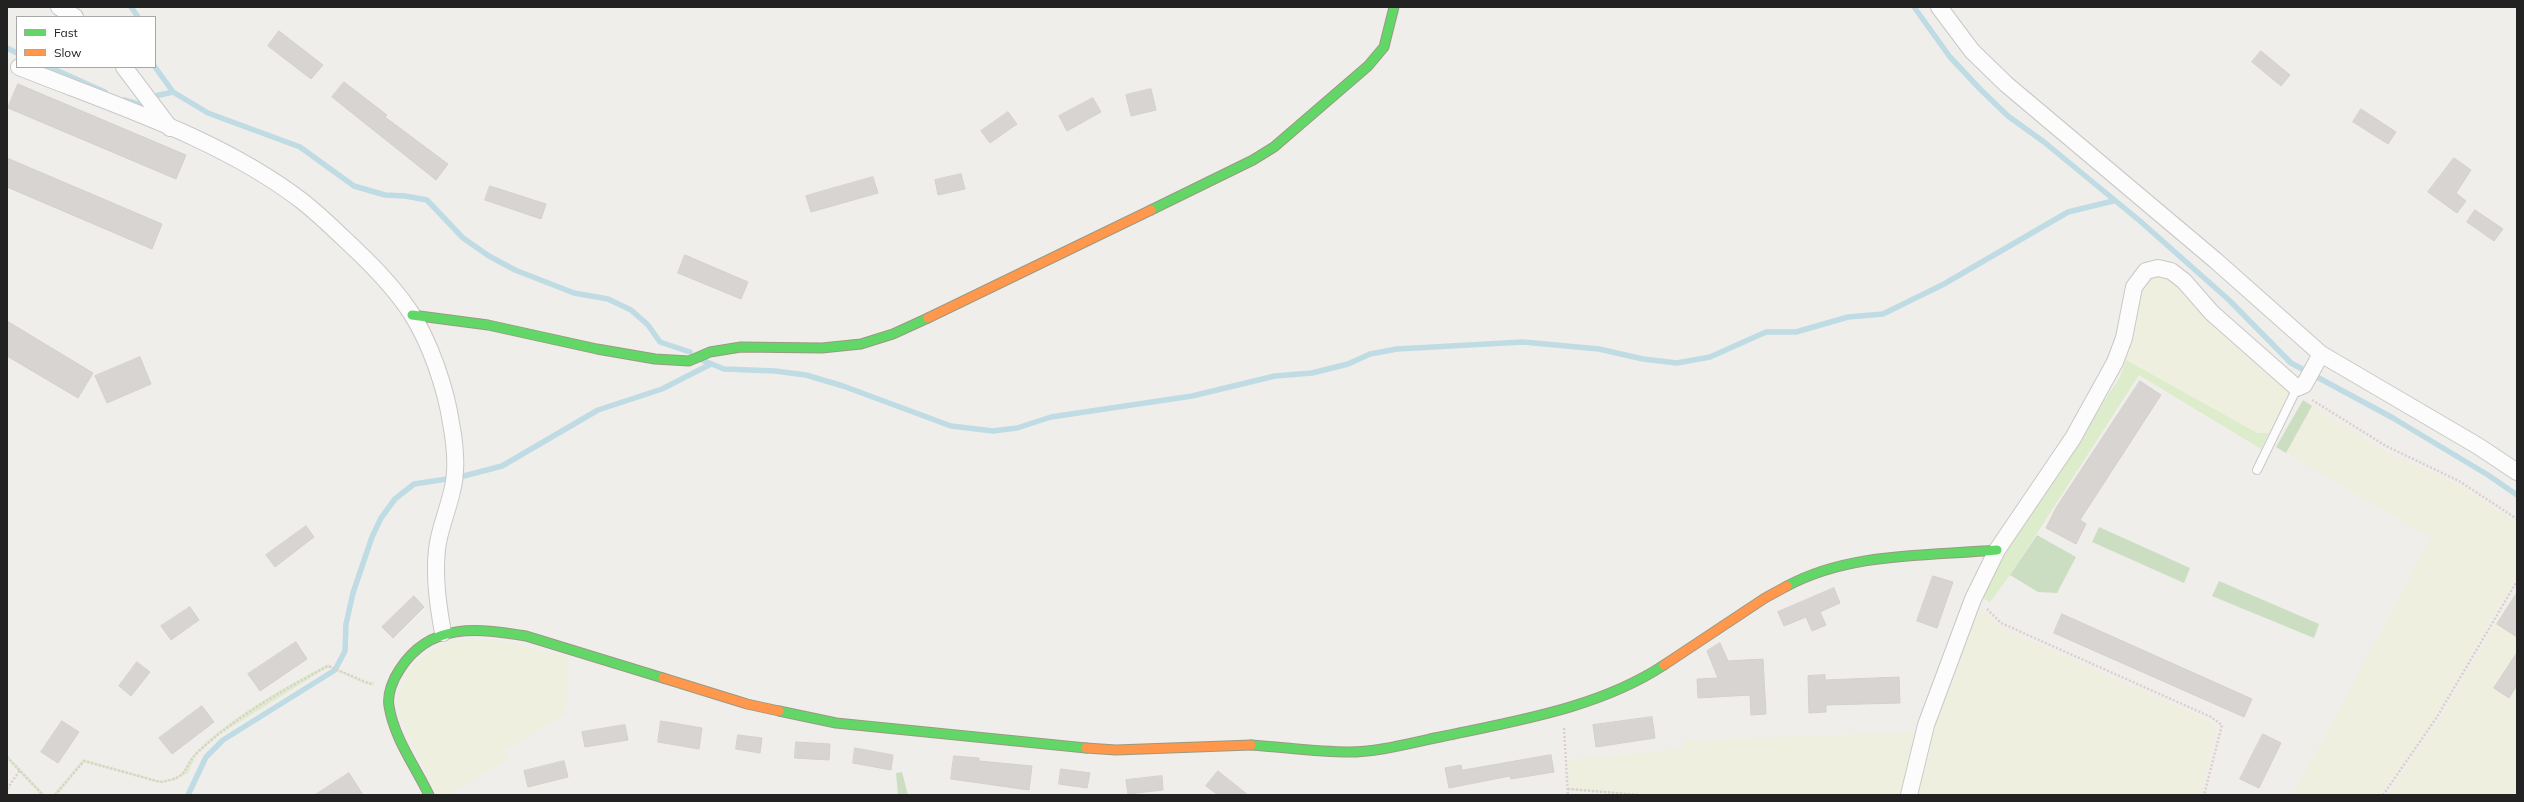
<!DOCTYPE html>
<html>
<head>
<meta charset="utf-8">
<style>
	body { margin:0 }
	#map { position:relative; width:2524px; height:802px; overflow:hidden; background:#f0eeeb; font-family:Mulish,sans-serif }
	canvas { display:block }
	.frame { position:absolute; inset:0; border:8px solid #222; pointer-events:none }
	.legend { position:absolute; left:16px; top:16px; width:140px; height:52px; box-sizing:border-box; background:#fff; border:1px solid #a7a7a7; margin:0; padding:5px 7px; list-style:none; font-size:12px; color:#222 }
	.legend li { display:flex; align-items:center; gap:8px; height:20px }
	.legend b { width:20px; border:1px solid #a7a7a7 }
</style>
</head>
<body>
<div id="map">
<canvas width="2524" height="802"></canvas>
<div class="frame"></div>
<ul class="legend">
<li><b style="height:5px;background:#63d668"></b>Fast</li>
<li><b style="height:5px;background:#ff974d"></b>Slow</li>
</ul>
</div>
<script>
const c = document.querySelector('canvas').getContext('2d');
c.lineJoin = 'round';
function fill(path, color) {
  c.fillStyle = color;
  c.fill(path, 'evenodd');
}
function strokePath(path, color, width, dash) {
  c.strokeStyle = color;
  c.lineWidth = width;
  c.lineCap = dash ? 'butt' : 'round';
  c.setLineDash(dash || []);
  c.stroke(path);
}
fill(new Path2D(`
	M2154,276L2170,277L2291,388L2269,433L2257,434L2126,360L2136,329L2140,288L2146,279Z
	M2312,406L2385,451L2458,484L2517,523V575L2435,717L2381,795H2293L2431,538L2286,453Z
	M2517,587V795H2387L2439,719Z
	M1976,606L1985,612L1998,626L2208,720L2217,727L2201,795H1913L1938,707Z
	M493,639L568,657L566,714L505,750L509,760L446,795H438L408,736L396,699L408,670L421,658L448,641Z
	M1921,732L1904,795H1650L1569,788L1568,759L1683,749L1684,740Z`), '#efefdf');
fill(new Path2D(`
	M2126,360L2257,433H2269L2261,449L2139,375L2010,575L1990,602L1981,597L2003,555L2120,377Z
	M328,664L365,682H374V685L365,684L328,667L220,734L196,755L188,773L173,781L160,783L84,762L57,795H53L83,759L161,781C190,776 181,768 196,752C232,716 283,688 328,664Z
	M7,755L45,795H41L7,759Z
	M1569,788L1650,795L1569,790Z`), '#ddeccb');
fill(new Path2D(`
	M2303,400L2312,406L2286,453L2276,447Z
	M2099,527L2190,568L2184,583L2092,542Z
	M2037,535L2076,557L2057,593L2038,592L2010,575Z
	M2219,581L2319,624L2314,638L2212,596Z
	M902,772L908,795H898L896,773Z`), '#cbdec1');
strokePath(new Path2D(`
	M131,7L138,17
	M1914,7L1950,57L1980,89L2008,116L2044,142L2140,221L2229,300L2291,363L2393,418L2488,475L2517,495
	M7,48L17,53
	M49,67L105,92
	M155,67L173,92L208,113L300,147L354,186L385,195L405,196L427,200L463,238L489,256L515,270L574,293L608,299L631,310L648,325L660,342L690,352
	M155,96L173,92
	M124,100L142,105
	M702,360L724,369L775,371L806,375L843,386L951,426L993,431L1017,428L1051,417L1192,396L1275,376L1312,373L1348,364L1370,354L1397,349L1523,342L1599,349L1643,359L1677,363L1710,357L1766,332H1796L1848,317L1883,314L1944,284L2068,212L2113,201
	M188,795L206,757L223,740L335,670L345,651L346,624L353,593L372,537L381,518L395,499L414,484L460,477L502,466L598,410L662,389L709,365`), '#bfdbe3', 5.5);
const building = new Path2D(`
	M279,31L323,65L311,79L268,46Z
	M2261,51L2290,75L2281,86L2252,62Z
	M344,82L387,115L385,117L448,164L436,180L332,97Z
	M18,84L186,155L176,179L8,108Z
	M1151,89L1156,110L1131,116L1126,95Z
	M1093,98L1101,112L1067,131L1059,116Z
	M2361,109L2396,132L2388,144L2353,122Z
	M1008,112L1017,124L990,143L981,131Z
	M7,158L162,224L152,249L7,187Z
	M2454,158L2471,170L2456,193L2466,201L2457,213L2428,192Z
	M961,174L965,189L938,195L935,180Z
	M873,177L878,193L811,212L806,196Z
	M490,186L546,204L541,219L485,200Z
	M2475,210L2503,229L2494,241L2467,222Z
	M685,255L748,282L741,299L678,273Z
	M7,321L93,373L78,398L7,356Z
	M140,357L151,384L107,403L95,376Z
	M2140,381L2161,395L2080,520L2086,524L2076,544L2046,528L2056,508Z
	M306,526L314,537L275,567L266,555Z
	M1933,576L1953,582L1937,628L1917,621Z
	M1834,588L1840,603L1820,612L1826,625L1812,631L1806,617L1784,626L1778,612Z
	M2517,593V637L2497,624Z
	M414,596L424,607L393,638L382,627Z
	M190,607L199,620L171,640L161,626Z
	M2062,614L2252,699L2244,717L2054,633Z
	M296,642L307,659L260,691L248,674Z
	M1720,643L1728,661L1763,659L1766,714L1751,715L1750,695L1698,698L1697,679L1718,678L1707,651Z
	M2517,653V685L2509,698L2494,688Z
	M137,662L150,672L131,696L119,686Z
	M1825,675V680L1899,677L1900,703L1826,705V712L1809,713L1808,676Z
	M202,706L214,722L172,754L159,738Z
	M1652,717L1655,738L1596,747L1593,725Z
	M62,721L79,732L58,763L41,752Z
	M661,721L702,728L699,749L658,742Z
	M625,725L628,740L585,747L582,732Z
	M2263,734L2281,743L2259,788L2240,779Z
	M738,735L762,738L760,753L736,749Z
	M796,742L830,744L829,760L795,758Z
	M855,748L893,755L891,770L853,763Z
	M1551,755L1554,772L1511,779L1510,776L1449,788L1445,768L1461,765L1462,770Z
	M954,756L979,758V761L1032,766L1029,790L951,779Z
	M564,761L568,777L528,787L524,771Z
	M1061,769L1090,773L1087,788L1059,784Z
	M1218,771L1248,795H1218L1206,786Z
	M349,773L363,795H315Z
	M1162,776L1163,790L1128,794L1126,780Z`);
fill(building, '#d7d4d2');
strokePath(building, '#d3d0cc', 1);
const lane = new Path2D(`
	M2257,470L2297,388`);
const street = new Path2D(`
	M59,7L75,17
	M1939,7L1972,51L2006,84L2215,260L2321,354L2478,446L2517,472
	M19,67C114,105 220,138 302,201C321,216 338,233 356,250C376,269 396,290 411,313C430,342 446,389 451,423C455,444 458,469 452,491C448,510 439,530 437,549C434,578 438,605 443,633
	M124,67L170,128
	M1909,795L1926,725L1973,599L1997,550L2073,438L2115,362L2124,338L2134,287L2146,271L2158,268L2171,271L2184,281L2212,313L2297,388L2304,385L2321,354`);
const fast = new Path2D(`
	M1151,210L1253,160L1274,147L1368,66L1384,47L1394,7
	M412,315L488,325L597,349L655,359L689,361L710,352L741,347L822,348L861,344L893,334L928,318
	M1787,586C1850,552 1927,556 1997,550
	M779,711L836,723L1086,748
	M1251,745C1283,747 1316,752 1348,752C1379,752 1410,743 1440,737C1515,721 1599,708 1664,665
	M429,795C415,766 394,738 389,706C387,694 393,679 400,669C430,622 478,628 526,636L663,678`);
const slow = new Path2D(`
	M928,318L1151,210
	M1664,665L1765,598L1787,586
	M663,678L747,704L779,711
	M1086,748L1116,750L1251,745`);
strokePath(lane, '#c9c8c7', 10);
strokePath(street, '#c9c8c7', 18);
strokePath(fast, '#999a82', 11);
strokePath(slow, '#999a82', 11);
strokePath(new Path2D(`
	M2312,400L2386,446L2459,481L2517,519
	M1987,609L2001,623L2211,717L2222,725L2204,795
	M1564,728L1568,795
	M7,757L43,795
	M7,789L20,770
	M1568,789L1639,795
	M55,795L84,761L160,782C192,777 181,768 198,752C235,717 283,690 328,666L371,684
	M2383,795L2437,717L2517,581`), '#dccecd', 2.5, [2, 2]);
strokePath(lane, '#fdfcfc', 8);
strokePath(street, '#fdfcfc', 16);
strokePath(fast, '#63d668', 9);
strokePath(slow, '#ff974d', 9);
</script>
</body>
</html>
